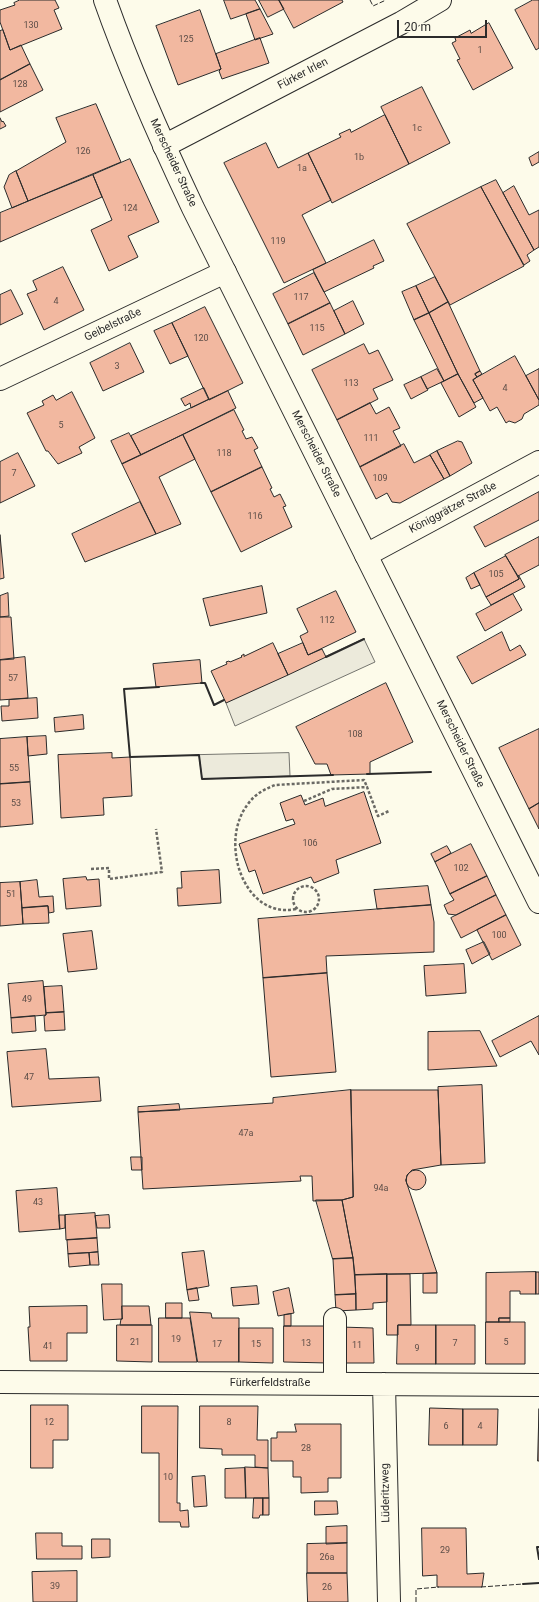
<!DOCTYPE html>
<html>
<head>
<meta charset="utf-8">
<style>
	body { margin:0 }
	#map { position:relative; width:539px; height:1602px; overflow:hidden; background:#fdfbea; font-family:Roboto,sans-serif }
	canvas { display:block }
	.scale { position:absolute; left:397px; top:20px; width:90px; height:18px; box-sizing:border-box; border:2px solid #2b2b2b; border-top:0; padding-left:5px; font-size:12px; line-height:14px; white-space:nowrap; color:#2b2b2b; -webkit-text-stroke:3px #fdfbea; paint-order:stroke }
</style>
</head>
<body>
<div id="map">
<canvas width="539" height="1602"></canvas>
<div class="scale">20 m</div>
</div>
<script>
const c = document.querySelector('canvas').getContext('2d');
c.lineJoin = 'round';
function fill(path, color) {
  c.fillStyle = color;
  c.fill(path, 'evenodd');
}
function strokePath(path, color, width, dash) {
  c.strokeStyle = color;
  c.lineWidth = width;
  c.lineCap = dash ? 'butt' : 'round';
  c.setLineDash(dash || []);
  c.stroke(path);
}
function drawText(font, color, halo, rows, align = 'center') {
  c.font = font + ' Roboto,sans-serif';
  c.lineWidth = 3;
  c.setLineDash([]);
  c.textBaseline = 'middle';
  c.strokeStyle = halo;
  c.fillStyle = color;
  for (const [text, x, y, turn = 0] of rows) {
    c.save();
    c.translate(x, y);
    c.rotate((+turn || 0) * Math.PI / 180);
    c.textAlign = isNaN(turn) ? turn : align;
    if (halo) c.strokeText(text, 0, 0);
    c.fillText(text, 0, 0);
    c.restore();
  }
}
const parking = new Path2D(`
	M364,639L375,662L235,726L226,703Z
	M289,753L290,776L202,779L199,755Z`);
fill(parking, '#eceadb');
strokePath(parking, '#74746e', 1);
const building = new Path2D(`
	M20,0H55L59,8L54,10L62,29L10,50L0,22V10L15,5L14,3Z
	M224,0H255L260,9L231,19Z
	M259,0H279L284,9L268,17Z
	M279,0H342L343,2L294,28Z
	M533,0H539V48L536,50L515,10Z
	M260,9L273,34L255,40L246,14Z
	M200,10L221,69L178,85L156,26Z
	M489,23L513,68L473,90L457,60L460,59L452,43L456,41L455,38L470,30L471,33Z
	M3,30L10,50L21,45L30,64L0,80V31Z
	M260,38L269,63L222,79L219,71L221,69L216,54Z
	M30,64L43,90L0,112V80Z
	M422,87L450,143L409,164L381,107Z
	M96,104L121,162L28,201L16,171L66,142L56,118Z
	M385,115L409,164L332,203L308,153L341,137L339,134L350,129L351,132Z
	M0,118L2,122L3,121L6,126L0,129Z
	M266,143L278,168L308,153L331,200L302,215L326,263L284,283L224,163Z
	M539,152V162L532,166L529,158Z
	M130,159L159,222L128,236L138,257L109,271L91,230L112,220L93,175Z
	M16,171L28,201L12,208L4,187L9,175Z
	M93,175L102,197L0,242V213Z
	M496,180L534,250L527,255L530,261L524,265L481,187Z
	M514,186L529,215L539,210V247L534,250L503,193Z
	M481,187L524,266L450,305L407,224Z
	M374,240L384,261L373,266L374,268L324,292L313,270Z
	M63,267L84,310L44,330L27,294L37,290L33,281Z
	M314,273L330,303L288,324L273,294Z
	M435,277L448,302L429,313L416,286Z
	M416,286L429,313L414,320L402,292Z
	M11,290L23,314L0,325V295Z
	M353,301L364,324L345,334L334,311Z
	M448,302L480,371L475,374L477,377L473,380L483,398L474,403L458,374L429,313Z
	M330,303L345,334L303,355L288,324Z
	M205,307L243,383L209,400L172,323Z
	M429,313L458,374L444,381L414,320Z
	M172,323L188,356L170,364L154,331Z
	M130,343L144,372L103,391L90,363Z
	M364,344L369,354L378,350L393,380L373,389L378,399L337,420L312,370Z
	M515,356L539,400V405L524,414L522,419L515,423L509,421L506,423L497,407L490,411L473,380Z
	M437,369L444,381L427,389L421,377Z
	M539,369V400L526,376Z
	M480,371L482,374L477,377L475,374Z
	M458,374L476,407L459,417L441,383Z
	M421,377L428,390L411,399L404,385Z
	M204,388L209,399L191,408L190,403L185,406L181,399Z
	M228,391L236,408L141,455L131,436Z
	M72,392L95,438L79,447L82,453L58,464L48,451H46L27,413L44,405L42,401L53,395L56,400Z
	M370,403L376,414L389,407L400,428L393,431L401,446L360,467L337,420Z
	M234,410L244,430L242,431L246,439L252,437L258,448L254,450L262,467L211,492L183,435Z
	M129,433L141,455L122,464L111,441Z
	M183,435L195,459L159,477L181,524L156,534L122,464Z
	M458,441L462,442L472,463L450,476L437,451Z
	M404,444L414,463L430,455L444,479L400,503L392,502L387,493L376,499L360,467Z
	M437,451L450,476L444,479L430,455Z
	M18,453L35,486L0,503V462Z
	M262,467L272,488L270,489L274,497L280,494L286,506L283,507L292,527L241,552L211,492Z
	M539,492V520L485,547L474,527Z
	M140,502L156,534L85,562L72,534Z
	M0,535L4,578L0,579Z
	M539,537V565L518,576L505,555Z
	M506,556L519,579L486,597L474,573Z
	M474,573L480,585L471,589L466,578Z
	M518,576H519L525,587L491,605L486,597L519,579Z
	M262,586L267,613L210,626L203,599Z
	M336,591L356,632L308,655L300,636L308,632L297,609Z
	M8,593L9,616L0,617V596Z
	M513,594L522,610L485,631L476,614Z
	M0,617H11L14,659L0,660Z
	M502,632L510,651L520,645L526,655L472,684L457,657Z
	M273,643L288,675L226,703L211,671L227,664L226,662L229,661L230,662L242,657L241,656L244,654V656Z
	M303,643L308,655L322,649L326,657L288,675L278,654Z
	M25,657L28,698L0,700V660Z
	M200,660L202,683L156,687L153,664Z
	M386,683L413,742L370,762V774L331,775L327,764H315L296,727Z
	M37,698L38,718L2,721L1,706H9V700Z
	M83,715L84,729L55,732L54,718Z
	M539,729V803L529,809L499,748Z
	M46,736L47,754L28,756L27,737Z
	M27,737L30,782L0,784V739Z
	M112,753V758L130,757L132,796L103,798L104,815L61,818L58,755Z
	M30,782L33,824L0,827V784Z
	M364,792L381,843L336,860L339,873L314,883L311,877L263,894L255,870L249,872L239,844L295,824L293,819L286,821L280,803L301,795L305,805L323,798L325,806Z
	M539,803V829L529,809Z
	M471,844L487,876L450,894L435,862Z
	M447,846L451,853L435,862L431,854Z
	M219,870L221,903L178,906L177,888H182L181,872Z
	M487,876L496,895L456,915L448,914L444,905L454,900L450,894Z
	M86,877L87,880L99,879L101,906L66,909L63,879Z
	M37,880L39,897L53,896L54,912L49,913L48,906L22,908L20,882Z
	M20,882L23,924L0,926V883Z
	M428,886L431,905L377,909L374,890Z
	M496,895L506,915L461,938L451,918Z
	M431,905L434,922V952L326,956L327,973L263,978L258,919Z
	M48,906L49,923L23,924L22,908Z
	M506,915L521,945L492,960L477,930Z
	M92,931L97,969L68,972L63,934Z
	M484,942L490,954L472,964L466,950Z
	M464,964L466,993L426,996L424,966Z
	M327,973L336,1072L271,1077L263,978Z
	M43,981L46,1015L11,1018L8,984Z
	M62,986L64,1012L46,1013L44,987Z
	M64,1012L65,1030L45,1031L44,1016L46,1015V1013Z
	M35,1016L36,1031L12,1033L11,1018Z
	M539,1016V1055L531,1041L500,1057L492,1041Z
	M480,1031L497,1066L428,1070V1032Z
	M46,1049L49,1079L99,1077L101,1101L12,1107L7,1052Z
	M482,1085L485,1163L441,1165L438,1087Z
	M351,1090H438L441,1165L412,1170L407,1175L406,1181L437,1273L355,1275L353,1258L342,1200L353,1197Z
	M351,1090L353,1197L342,1200L313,1201L312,1176H300L301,1181L143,1189L138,1112L273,1103V1098Z
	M179,1104L180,1110L138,1112V1107Z
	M131,1157H142V1170H132Z
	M406 1180a10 10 0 1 1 20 0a10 10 0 1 1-20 0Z
	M57,1188L60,1229L19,1232L16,1191Z
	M316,1200H342L353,1258L333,1259Z
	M95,1213L97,1238L66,1240L65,1215Z
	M59,1215H65V1228L60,1229Z
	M109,1215L110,1228H97L95,1216Z
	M97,1238L98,1252L68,1254L67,1240Z
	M204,1251L209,1286L187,1290L182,1253Z
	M98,1252L99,1265H90L89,1253Z
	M89,1253L90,1265L69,1267L68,1254Z
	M353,1258L356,1294L335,1295L333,1259Z
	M536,1272V1294H520V1291H510V1318H499V1322H486V1273Z
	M536,1272H539V1294H536Z
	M437,1273V1293H423V1274Z
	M387,1274H410L411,1325H398V1335H387Z
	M387,1274V1302L373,1303V1309L356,1310L355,1275Z
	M102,1284H122V1319L104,1320Z
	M257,1286L259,1304L233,1306L231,1288Z
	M197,1288L199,1300L189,1301L187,1290Z
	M289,1288L294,1313L278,1316L273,1292Z
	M356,1294V1310L336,1311L335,1295Z
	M166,1303H182V1318H166Z
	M87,1306V1333H67V1361H30L28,1327H30L29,1307Z
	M122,1306H149L151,1325H120L121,1319H122Z
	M190,1312L211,1313L212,1318H239V1362H198Z
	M291,1314V1326H284V1315Z
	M159,1318H190L197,1362H159Z
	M499,1318H510V1322H499Z
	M486,1322H525V1364H486Z
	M117,1325H152V1362L117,1361Z
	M398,1325H436V1364H397Z
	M436,1325H475V1364H436Z
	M284,1326H328V1363L284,1362Z
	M340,1327L373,1328L374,1363H339Z
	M239,1328H273V1363L239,1362Z
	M31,1405H68V1440H53V1468H31Z
	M142,1406H178L177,1503H180V1511L188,1510L189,1527H181L180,1522H159V1453H142Z
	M200,1406H258L257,1440H268V1468L255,1467V1455H222V1449L200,1448Z
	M430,1408L463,1409V1445H429Z
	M463,1409H498L497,1445H463Z
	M539,1409V1461H538Z
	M295,1424H341V1478H328V1492L301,1493V1477H293V1461H271V1438H277V1432H296Z
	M245,1467L268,1468L269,1498H246Z
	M245,1468L246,1498H225V1469Z
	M205,1476L207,1506L194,1507L192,1477Z
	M254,1498H263V1515H260L259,1518H253Z
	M263,1498H269V1515H263Z
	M315,1501H337L338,1514L315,1515Z
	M347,1526V1543L326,1544V1527Z
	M422,1528H466L467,1574L484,1573L482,1587H437V1575L423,1576Z
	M36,1533H62V1546H82V1559H37Z
	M92,1539H110V1557L92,1558Z
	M347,1543V1573H307V1544Z
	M77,1571V1602H33L32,1572Z
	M307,1573H347L348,1602H308Z`);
fill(building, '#f2b8a0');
strokePath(building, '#2b2b2b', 1);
const minor = new Path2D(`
	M164,146L401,23L440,0
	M0,379L225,272
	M366,555L539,462
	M335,1319V1384
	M0,1382L539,1385
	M384,1384L389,1602`);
const major = new Path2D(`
	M105,0C130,71 161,140 193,208L539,902`);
strokePath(minor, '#2b2b2b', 24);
strokePath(major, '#2b2b2b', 24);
strokePath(new Path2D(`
	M304,801L332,789L367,787L378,816L389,811
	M91,869L109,868V879L162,872L156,829
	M293 899a13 13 0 1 1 26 0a13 13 0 1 1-26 0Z
	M296,909C244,920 218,842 248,804C255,794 265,789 275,785L364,780L367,787`), '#6a6964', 2.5, [3, 2]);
strokePath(minor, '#fdfbea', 22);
strokePath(major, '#fdfbea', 22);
strokePath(new Path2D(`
	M370,0L373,6L386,0
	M481,1587L523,1584
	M416,1602V1589L439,1587`), '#2b2b2b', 1, [5, 2]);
strokePath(new Path2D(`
	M326,657L364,639
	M201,683H205L214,705L224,700
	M159,687L124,689L130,757L199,755L202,779L333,775
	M367,774L431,772
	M539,1547H537L539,1559
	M523,1584L539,1583`), '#2b2b2b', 2);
drawText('9px', '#5d4e48', null, [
	["130",31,26],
	["125",186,40],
	["1",480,51],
	["128",20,85],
	["1c",417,129],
	["126",83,152],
	["1b",359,158],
	["1a",302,169],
	["124",130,209],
	["119",278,242],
	["117",301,298],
	["4",56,302],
	["115",317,329],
	["120",201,339],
	["3",117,367],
	["113",351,384],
	["4",505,389],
	["5",61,426],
	["111",371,439],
	["118",224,454],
	["7",14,474],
	["109",380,479],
	["116",255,517],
	["105",496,575],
	["112",327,621],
	["57",13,679],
	["108",355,735],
	["55",14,769],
	["53",16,804],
	["106",310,844],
	["102",461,869],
	["51",11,895],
	["100",499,936],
	["49",27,1000],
	["47",29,1078],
	["47a",246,1134],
	["94a",381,1189],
	["43",38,1203],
	["19",176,1340],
	["21",135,1343],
	["5",506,1343],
	["13",306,1344],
	["7",455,1344],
	["17",217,1345],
	["15",256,1345],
	["11",357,1346],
	["41",48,1347],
	["9",417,1349],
	["12",49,1423],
	["8",229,1423],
	["6",446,1427],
	["4",480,1427],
	["28",306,1449],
	["10",168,1478],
	["29",445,1551],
	["26a",327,1558],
	["39",55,1587],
	["26",327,1588]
]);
drawText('11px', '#2b2b2b', '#fdfbea', [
	["Fürker Irlen",303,74,-28],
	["Merscheider Straße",173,163,65],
	["Geibelstraße",113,325,-26],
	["Merscheider Straße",316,454,63],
	["Königgrätzer Straße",453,508,-28],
	["Merscheider Straße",460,744,64],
	["Fürkerfeldstraße",270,1383],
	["Lüderitzweg",386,1493,-91]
]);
</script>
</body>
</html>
